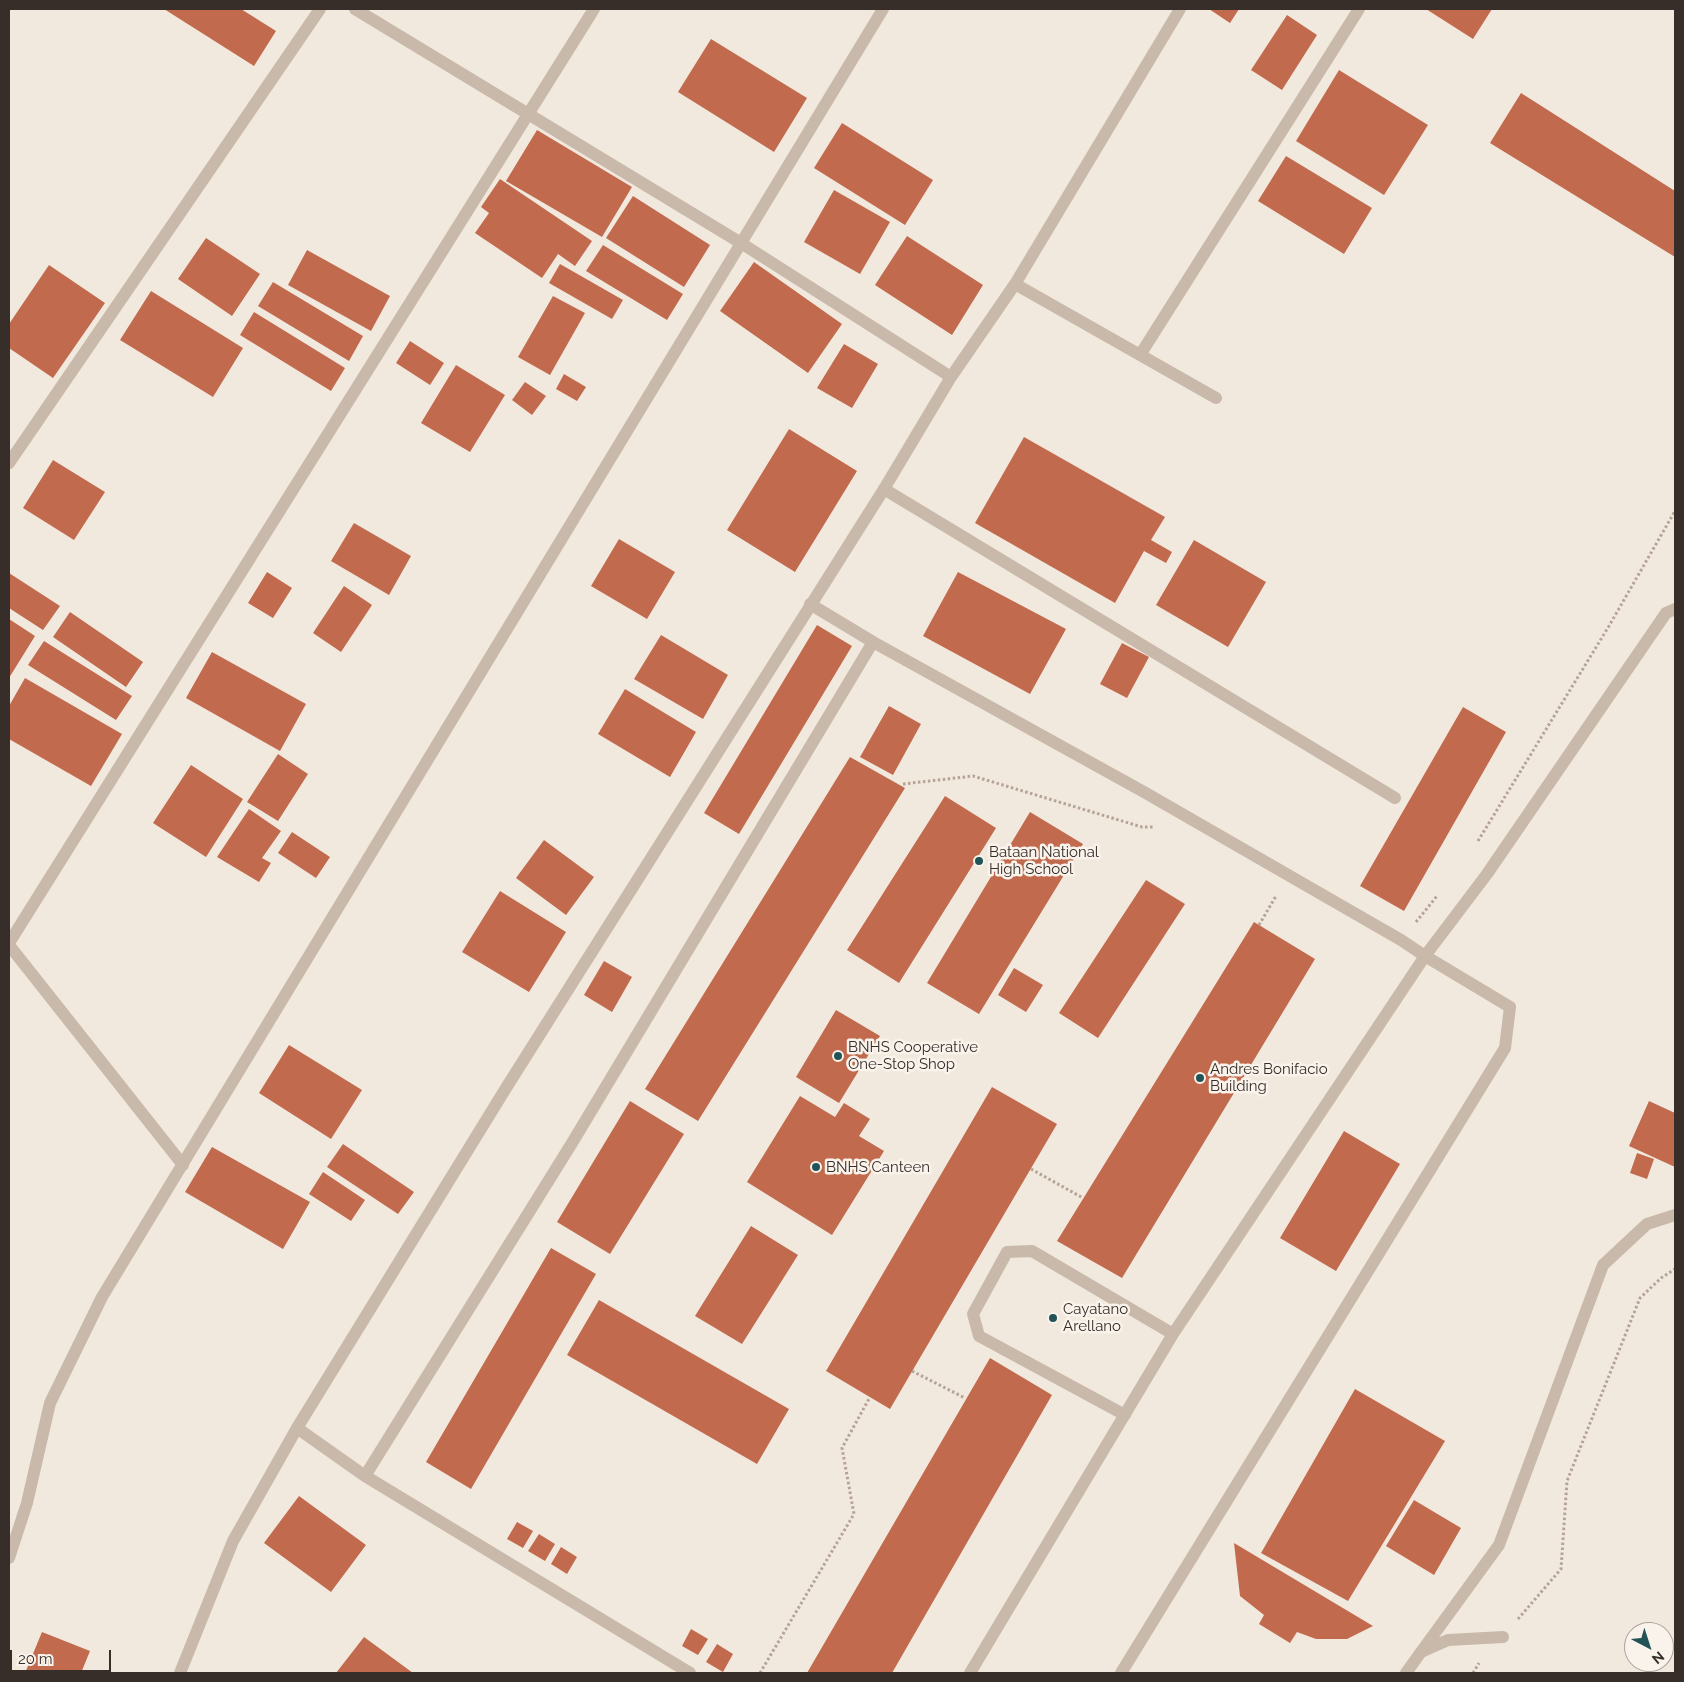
<!DOCTYPE html>
<html>
<head>
<meta charset="utf-8">
<style>
	body { margin:0 }
	#map { position:relative; width:1684px; height:1682px; overflow:hidden; background:#f2e9de; font-family:Raleway,sans-serif }
	canvas { display:block }
	.frame { position:absolute; inset:0; border:10px solid #372e2a; pointer-events:none }
	.north { position:absolute; left:1624px; top:1622px; width:50px; height:50px; box-sizing:border-box; background:#f9f3eb; border:1px solid #aba49e; border-radius:50%; rotate:140deg; font-size:14px; font-weight:700; line-height:20px; text-align:center; color:#372e2a }
	.north::after { content:''; display:block; margin:auto; width:18px; height:22px; background:#215357; clip-path:polygon(50% 0,100% 100%,50% 72%,0 100%) }
	.scale { position:absolute; left:10px; top:1650px; width:101px; height:22px; box-sizing:border-box; border:2px solid #372e2a; border-top:0; padding-left:6px; font-size:15px; line-height:18px; white-space:nowrap; color:#372e2a; -webkit-text-stroke:4px #f9f3eb; paint-order:stroke }
</style>
</head>
<body>
<div id="map">
<canvas width="1684" height="1682"></canvas>
<div class="frame"></div>
<div class="north">N</div>
<div class="scale">20 m</div>
</div>
<script>
const c = document.querySelector('canvas').getContext('2d');
c.lineJoin = 'round';
function fill(path, color) {
  c.fillStyle = color;
  c.fill(path, 'evenodd');
}
function strokePath(path, color, width, dash) {
  c.strokeStyle = color;
  c.lineWidth = width;
  c.lineCap = dash ? 'butt' : 'round';
  c.setLineDash(dash || []);
  c.stroke(path);
}
function drawText(font, color, halo, rows, align = 'center') {
  c.font = font + ' Raleway,sans-serif';
  c.lineWidth = 5;
  c.setLineDash([]);
  c.textBaseline = 'middle';
  c.strokeStyle = halo;
  c.fillStyle = color;
  for (const [text, x, y, turn = 0] of rows) {
    c.save();
    c.translate(x, y);
    c.rotate((+turn || 0) * Math.PI / 180);
    c.textAlign = isNaN(turn) ? turn : align;
    if (halo) c.strokeText(text, 0, 0);
    c.fillText(text, 0, 0);
    c.restore();
  }
}
fill(new Path2D(`
	M164,9H241L276,31L254,66Z
	M1209,9H1239L1230,23Z
	M1426,9H1492L1473,39Z
	M1287,15L1317,35L1282,90L1251,70Z
	M711,39L807,98L774,152L678,92Z
	M1339,70L1428,125L1384,195L1296,141Z
	M1521,93L1675,191V257L1490,143Z
	M842,123L933,180L905,225L814,168Z
	M537,130L632,187L602,237L506,181Z
	M1286,156L1372,208L1344,254L1258,201Z
	M500,179L592,241L575,266L558,254L542,278L475,233L489,213L481,207Z
	M834,190L890,222L860,274L804,242Z
	M633,196L710,245L684,287L606,238Z
	M907,236L983,285L952,335L875,285Z
	M206,238L260,274L232,316L178,279Z
	M603,245L683,294L667,320L586,271Z
	M307,250L390,296L371,331L288,285Z
	M754,262L842,324L808,373L720,311Z
	M560,264L623,300L612,319L549,283Z
	M49,265L105,303L53,378L9,348V324Z
	M273,282L363,336L349,361L258,306Z
	M151,291L243,348L213,397L120,340Z
	M553,296L585,313L550,375L518,357Z
	M254,312L345,368L331,391L240,335Z
	M410,341L444,363L430,385L396,363Z
	M844,344L878,364L852,408L817,388Z
	M456,365L505,395L470,452L421,423Z
	M564,374L586,387L577,401L556,389Z
	M525,382L546,396L532,415L512,400Z
	M789,429L857,471L795,572L727,530Z
	M1024,437L1165,517L1151,540L1172,552L1166,563L1144,551L1115,603L975,523Z
	M53,460L105,492L74,540L23,508Z
	M354,523L411,556L389,595L331,561Z
	M619,539L675,572L647,619L591,586Z
	M1194,540L1266,582L1228,647L1156,605Z
	M267,572L292,588L273,618L248,603Z
	M958,572L1066,629L1030,694L923,636Z
	M9,573L60,606L43,630L9,608Z
	M344,586L372,605L341,652L313,633Z
	M70,612L143,662L126,687L53,637Z
	M9,619L35,636L9,678Z
	M817,625L852,646L739,834L704,813Z
	M661,635L728,675L703,719L634,679Z
	M44,641L132,696L116,720L28,665Z
	M1122,643L1149,657L1127,698L1100,684Z
	M212,652L306,704L280,751L186,698Z
	M25,678L122,734L91,786L9,739V706Z
	M625,689L696,732L670,777L598,734Z
	M889,706L921,724L893,775L860,757Z
	M1463,707L1506,732L1404,911L1360,886Z
	M278,754L308,774L278,821L247,802Z
	M850,757L905,788L698,1121L645,1089Z
	M191,765L243,799L206,857L153,823Z
	M945,796L996,828L899,983L847,950Z
	M249,809L281,831L262,858L271,863L259,882L217,857Z
	M1030,812L1083,844L979,1014L927,983Z
	M292,832L330,857L316,878L278,853Z
	M544,840L594,877L566,915L516,878Z
	M1146,880L1185,904L1098,1038L1059,1013Z
	M500,891L566,932L529,992L462,952Z
	M1254,922L1315,959L1122,1278L1057,1241Z
	M604,961L632,977L612,1012L584,995Z
	M1014,968L1043,985L1026,1012L998,995Z
	M836,1010L880,1036L839,1103L796,1077Z
	M289,1045L362,1090L331,1139L259,1093Z
	M992,1087L1057,1124L890,1409L826,1371Z
	M800,1096L835,1117L844,1103L870,1119L859,1136L884,1151L832,1235L747,1182Z
	M630,1101L684,1134L610,1254L557,1222Z
	M1649,1101L1675,1113V1167L1629,1146Z
	M1344,1131L1400,1164L1336,1271L1280,1238Z
	M343,1144L414,1192L398,1214L327,1167Z
	M212,1147L310,1202L283,1249L185,1192Z
	M1637,1153L1654,1159L1647,1179L1630,1173Z
	M323,1172L365,1200L351,1221L309,1194Z
	M751,1226L798,1255L742,1344L695,1316Z
	M551,1248L596,1274L471,1489L426,1462Z
	M599,1300L789,1409L757,1464L567,1355Z
	M990,1358L1052,1395L892,1673H807Z
	M1355,1389L1445,1441L1348,1601L1261,1553Z
	M299,1496L366,1545L331,1592L264,1543Z
	M1414,1500L1461,1528L1434,1575L1386,1546Z
	M517,1522L533,1531L523,1548L507,1539Z
	M539,1534L555,1544L545,1561L528,1551Z
	M1234,1543L1373,1626L1347,1639H1316L1297,1632L1290,1643L1259,1624L1264,1615L1240,1596Z
	M561,1547L577,1557L567,1574L551,1564Z
	M691,1629L708,1639L698,1655L682,1646Z
	M42,1632L90,1651L81,1673H25Z
	M364,1637L413,1673H336Z
	M717,1644L733,1654L723,1672L706,1662Z`), '#c16a4d');
strokePath(new Path2D(`
	M903,784L973,776L1142,827H1155
	M1478,841L1609,626L1675,511
	M1416,922L1437,896
	M1259,925L1276,896
	M1031,1169L1083,1198
	M912,1371L965,1398
	M1518,1619L1561,1569L1567,1481L1640,1298L1661,1278L1675,1269
	M760,1673L854,1514L842,1448L870,1397
	M1473,1673L1479,1663`), '#b5a395', 3, [2.5, 2.5]);
strokePath(new Path2D(`
	M884,489L1395,798
	M810,604L873,642
	M1125,1415L979,1336L973,1314L1007,1252L1032,1251L1173,1334
	M297,1428L365,1476L572,1143L873,642L1144,792L1401,940L1425,956L1487,874L1666,613L1675,609
	M365,1476L690,1673
	M1421,1652L1499,1545L1603,1265L1647,1224L1675,1215
	M970,1673L1173,1334L1425,956L1510,1007L1505,1048L1121,1673
	M1406,1673L1421,1652L1448,1640L1503,1637`), '#c9b9aa', 12);
strokePath(new Path2D(`
	M355,9L741,243L951,377
	M1015,284L1216,398
	M1140,355L1359,9
	M9,463L320,9
	M9,943L594,9
	M9,945L183,1165
	M9,1558L27,1503L50,1403L102,1297L883,9
	M180,1673L233,1541L297,1428L506,1088L884,489L951,377L1015,284L1180,9`), '#c9b9aa', 12);
for (const [x, y, r, color] of [
	[979,861,5,"#215357"],
	[838,1056,5,"#215357"],
	[1200,1078,5,"#215357"],
	[816,1167,5,"#215357"],
	[1053,1318,5,"#215357"]
]) {
  const dot = new Path2D();
  dot.arc(x, y, r, 0, 2 * Math.PI);
  c.fillStyle = color;
  c.fill(dot);
  strokePath(dot, '#f9f3eb', 2);
}
drawText('15px', '#372e2a', '#f9f3eb', [
	["Bataan National",989,852],
	["High School",989,869],
	["BNHS Cooperative",848,1047],
	["One-Stop Shop",848,1064],
	["Andres Bonifacio",1210,1069],
	["Building",1210,1086],
	["BNHS Canteen",826,1167],
	["Cayatano",1063,1309],
	["Arellano",1063,1326]
], 'left');
</script>
</body>
</html>
